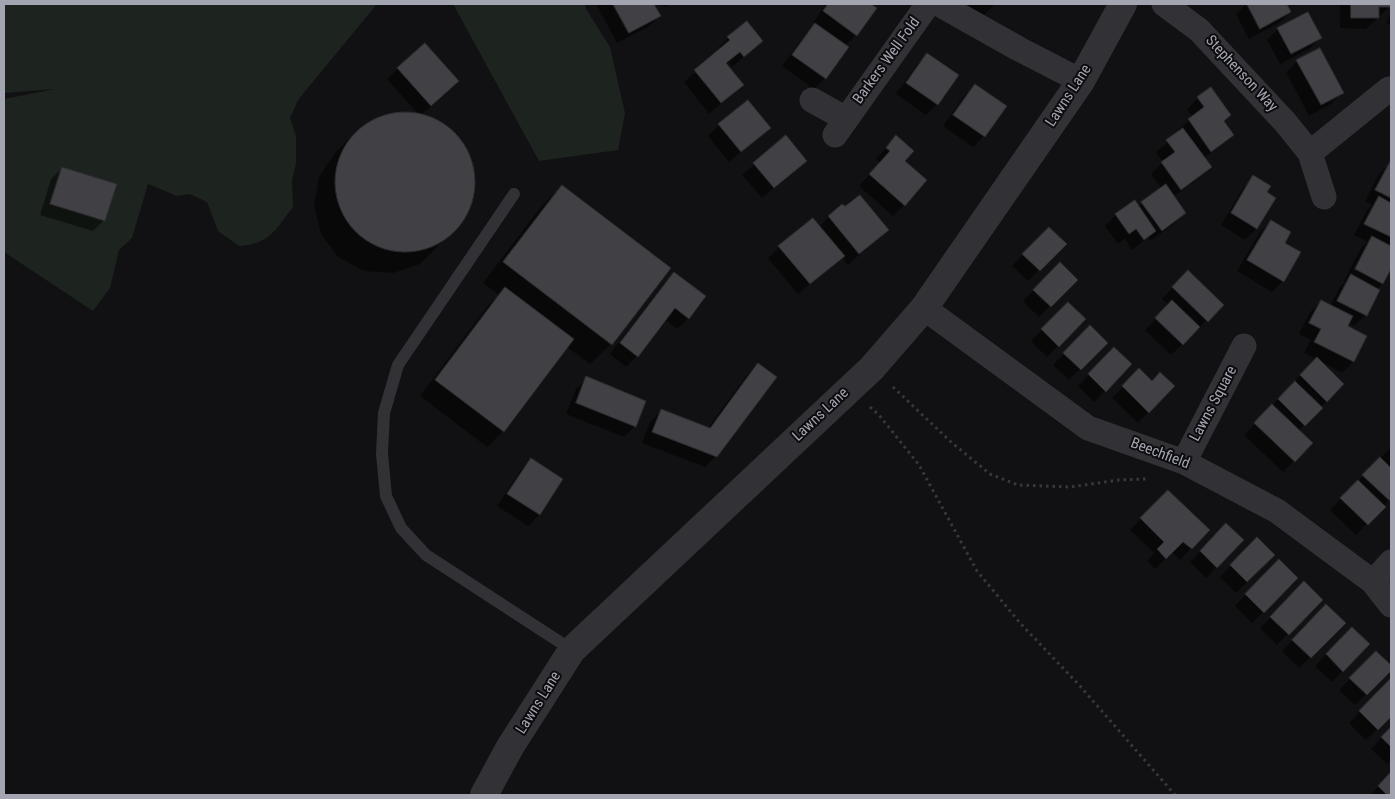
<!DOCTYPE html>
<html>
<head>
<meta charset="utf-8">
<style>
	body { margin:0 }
	#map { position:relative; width:1395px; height:799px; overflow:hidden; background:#111012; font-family:"Roboto Condensed",sans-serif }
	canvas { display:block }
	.frame { position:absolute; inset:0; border:5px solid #a3a5b1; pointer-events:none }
</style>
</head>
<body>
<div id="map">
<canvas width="1395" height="799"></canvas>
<div class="frame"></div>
</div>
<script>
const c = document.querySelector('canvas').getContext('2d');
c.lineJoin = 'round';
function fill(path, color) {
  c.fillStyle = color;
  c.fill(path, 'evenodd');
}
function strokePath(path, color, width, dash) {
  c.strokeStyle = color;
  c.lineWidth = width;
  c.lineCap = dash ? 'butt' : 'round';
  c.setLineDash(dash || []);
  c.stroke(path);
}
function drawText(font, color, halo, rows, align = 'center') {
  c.font = font + ' "Roboto Condensed",sans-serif';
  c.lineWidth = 4;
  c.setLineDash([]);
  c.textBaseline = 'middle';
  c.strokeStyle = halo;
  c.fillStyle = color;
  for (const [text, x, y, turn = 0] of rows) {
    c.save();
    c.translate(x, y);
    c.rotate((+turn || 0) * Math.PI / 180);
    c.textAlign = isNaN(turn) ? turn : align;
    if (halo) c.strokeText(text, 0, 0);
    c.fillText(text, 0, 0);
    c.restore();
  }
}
fill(new Path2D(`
	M4,4H377L298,100L290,118L296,136V163L292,180L293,207C276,229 270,244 239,246L218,231L207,202L190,194L177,196L148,184L132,238L119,250L110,288L93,311L4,252V99L55,89L4,93Z
	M453,4H585L586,9L610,47L625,113L618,150L539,161Z`), '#1d241f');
fill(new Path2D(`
	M596,4H653L659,16L648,27L617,43Z
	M662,4H671L664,7Z
	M826,4H869L875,8L856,35L845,46L847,47L825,78L814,89L782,66L804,36L815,24L813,23Z
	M962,4H995L980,19Z
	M1246,4H1285L1290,12L1279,23L1249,39L1236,14Z
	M1340,4H1390V6L1366,29L1340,28Z
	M1391,14V25L1386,23Z
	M1278,29L1320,38L1309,49L1280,64L1267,40Z
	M728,38L751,51L732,67L728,62L726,64L742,84L709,114L684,82L719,51L717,49Z
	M927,55L937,104L926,115L896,94L916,66Z
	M1297,61L1342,92L1331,104L1309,116L1286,72Z
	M398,68L447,92L420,116L438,121L460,140L473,166L474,195L462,222L420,264L393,273L364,271L338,257L321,234L314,206L319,177L335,153L356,132L381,116L410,112L419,115L387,79Z
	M975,85L984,136L973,147L943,126L964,96Z
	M1198,98L1223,122L1232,135L1221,145L1204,158L1210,167L1199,178L1173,197L1185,213L1174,224L1150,241L1148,237L1132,250L1125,239L1118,244L1105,226L1116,215L1138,207L1162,189L1151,174L1163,162L1156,152L1179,133L1177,131L1193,117L1187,109Z
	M719,125L769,128L729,162L708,136Z
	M786,137L806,161L762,198L742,175Z
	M896,137L904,161V205L893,216L859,186L880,163L876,159Z
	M1390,163L1391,164V242L1388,246L1391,247V267L1382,284L1377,289L1379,290L1365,316L1354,326L1348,323L1346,326L1366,336L1353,362L1342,373L1320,361L1343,384L1298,431L1311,443L1283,472L1244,435L1316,359L1304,353L1311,340L1299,334L1310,312L1321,301L1330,306L1340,287L1346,281H1344L1361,248L1368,242L1354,235L1368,209L1372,205L1365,201L1379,174Z
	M62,168L104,220L93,231L40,215L51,179Z
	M1254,177L1256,229L1245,240L1221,225L1243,188Z
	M562,186L611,344L590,364L567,347L503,431L487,447L420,396L489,304L499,295L483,283L541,207Z
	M829,217L887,230L848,265L842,257L798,294L768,258L779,247L819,227Z
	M1271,221L1283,243V281L1272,292L1237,271L1260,232Z
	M1049,228L1065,244L1028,281L1012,266Z
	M1060,264L1076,280L1039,317L1023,301Z
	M1188,272L1222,305L1171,355L1145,330L1169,306L1162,299Z
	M674,273L688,318L677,329L664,319L637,356L626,367L610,354L663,284Z
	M1068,304L1084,319L1047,357L1031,341Z
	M1090,327L1106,343L1069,380L1053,365Z
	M1114,349L1130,364L1094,402L1078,386Z
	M758,364L716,456L705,467L642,443L650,422L661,411L708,428L747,375Z
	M1139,370L1151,382L1174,386L1138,423L1112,398Z
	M587,378L635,426L624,437L566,414L576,389Z
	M1391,447V498L1356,535L1330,510Z
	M531,460L561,479L539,515L528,526L497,506L520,471Z
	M1168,491L1208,530L1180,560L1172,552L1155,569L1147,561L1154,553L1130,530Z
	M1226,525L1242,540L1206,578L1190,562Z
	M1257,539L1273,555L1236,593L1220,577Z
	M1279,561L1297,578L1252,623L1235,606Z
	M1304,583L1321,600L1277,645L1260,628Z
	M1326,606L1344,623L1299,668L1282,651Z
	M1352,629L1368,644L1332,682L1315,666Z
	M1376,652L1391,669L1355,705L1339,690Z
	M1391,680V715L1366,740L1349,723Z
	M1391,728V760L1387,764L1371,749Z
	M1391,774V795H1370Z`), '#0007');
const building = new Path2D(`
	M613,4H654L661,16L629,33Z
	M828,4H871L877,8L857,36L823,11Z
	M1247,4H1287L1291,12L1260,29Z
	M1351,4H1391V7H1379V18H1351Z
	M1308,12L1322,38L1291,54L1277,28Z
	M747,21L763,41L744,57L740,52L726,63L744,85L721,103L694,70L730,40L727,37Z
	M815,23L849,47L826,79L792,55Z
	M425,43L459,81L431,106L397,68Z
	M1320,48L1344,93L1321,105L1296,60Z
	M927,53L959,75L938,105L906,83Z
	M975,84L1007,106L985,137L953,115Z
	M1211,87L1231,115L1224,121L1234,135L1211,152L1188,119L1204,107L1197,97Z
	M748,100L771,128L741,152L718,124Z
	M335 182a70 70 0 1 1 140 0a70 70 0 1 1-140 0Z
	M1183,128L1212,167L1181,190L1161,162L1175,152L1166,140Z
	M786,135L807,161L774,188L753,163Z
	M896,135L914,151L905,161L927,180L905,206L869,174L890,151L886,148Z
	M1390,162L1391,163V198L1375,190Z
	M62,167L117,184L105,221L50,204Z
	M1253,175L1271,186L1267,192L1276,198L1257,229L1231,213Z
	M1166,184L1186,213L1162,231L1141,202Z
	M562,185L671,268L612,345L503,262Z
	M860,195L889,230L859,254L828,216L842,204L845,206Z
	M1379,196L1391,203V237L1364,224Z
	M1135,200L1156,231L1144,240L1136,229L1129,234L1115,214Z
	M813,218L845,256L810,284L778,246Z
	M1271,220L1291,232L1285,243L1301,252L1284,282L1247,260Z
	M1049,227L1067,244L1040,271L1022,254Z
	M1372,236L1391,246V269L1383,284L1355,269Z
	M1060,262L1078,280L1051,307L1033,290Z
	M1188,270L1224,305L1208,322L1172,287Z
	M674,272L706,296L689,319L675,308L638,357L620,343Z
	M1351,274L1380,290L1367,316L1337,301Z
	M505,287L574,339L504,432L435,380Z
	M1172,300L1200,327L1183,345L1155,318Z
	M1321,300L1353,316L1348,326L1367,336L1354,362L1314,342L1321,329L1309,323Z
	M1068,302L1086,319L1059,347L1041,329Z
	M1090,325L1108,343L1081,370L1063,353Z
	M1114,347L1132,364L1106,392L1088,374Z
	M1317,357L1344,384L1327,402L1300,375Z
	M758,363L777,377L717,457L652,432L661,409L710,428Z
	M1139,368L1152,381L1160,372L1175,386L1149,413L1122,386Z
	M586,376L646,401L636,427L576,403Z
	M1295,381L1323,408L1305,426L1278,399Z
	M1272,404L1313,443L1295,462L1254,423Z
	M1380,457L1391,468L1390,501L1362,475Z
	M531,458L563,479L540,515L507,494Z
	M1358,480L1386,507L1368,525L1340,498Z
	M1168,490L1210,530L1192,549L1183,542L1166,559L1157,549L1164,542L1140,518Z
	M1226,523L1244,540L1217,568L1200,551Z
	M1257,537L1275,555L1247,582L1230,565Z
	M1279,559L1298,578L1264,613L1245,594Z
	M1304,581L1323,600L1289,635L1270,617Z
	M1326,604L1346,623L1311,658L1292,640Z
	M1352,627L1370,644L1343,672L1326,654Z
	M1376,651L1391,665V671L1367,695L1349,678Z
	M1391,678V717L1378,730L1359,711Z
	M1391,727V747L1381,737Z
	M1391,772V795H1387L1378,786Z`);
fill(building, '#404045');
strokePath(building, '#2b2b2e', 1);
strokePath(new Path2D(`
	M893,387L951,442L990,474L1018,485L1070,487L1119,480L1146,479
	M870,407L879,415L919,465L977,571L1020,623L1080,686L1175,795`), '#38393d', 3, [2.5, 4]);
strokePath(new Path2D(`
	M514,194L398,365L384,413L382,454L386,496L401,528L426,555L572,650`), '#323236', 12);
strokePath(new Path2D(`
	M939,4L1019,49L1081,81
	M1164,4L1199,30L1285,122L1310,153L1389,89
	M812,100L846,119
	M835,135L928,4
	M1310,153L1324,197
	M924,308L1088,428L1184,462L1277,511L1373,582L1391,605
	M1184,462L1244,346
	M1373,582L1391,562`), '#323236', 25);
strokePath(new Path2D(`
	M484,795L510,747L572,650L872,368L924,308L1081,81L1123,4`), '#323236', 28);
drawText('15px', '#a3a5b1', '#0c0b0d', [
	["Barkers Well Fold",887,61,-54],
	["Stephenson Way",1241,74,47],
	["Lawns Lane",1069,96,-57],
	["Lawns Square",1214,404,-62],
	["Lawns Lane",821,415,-43],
	["Beechfield",1160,454,21],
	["Lawns Lane",539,703,-58]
]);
</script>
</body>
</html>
